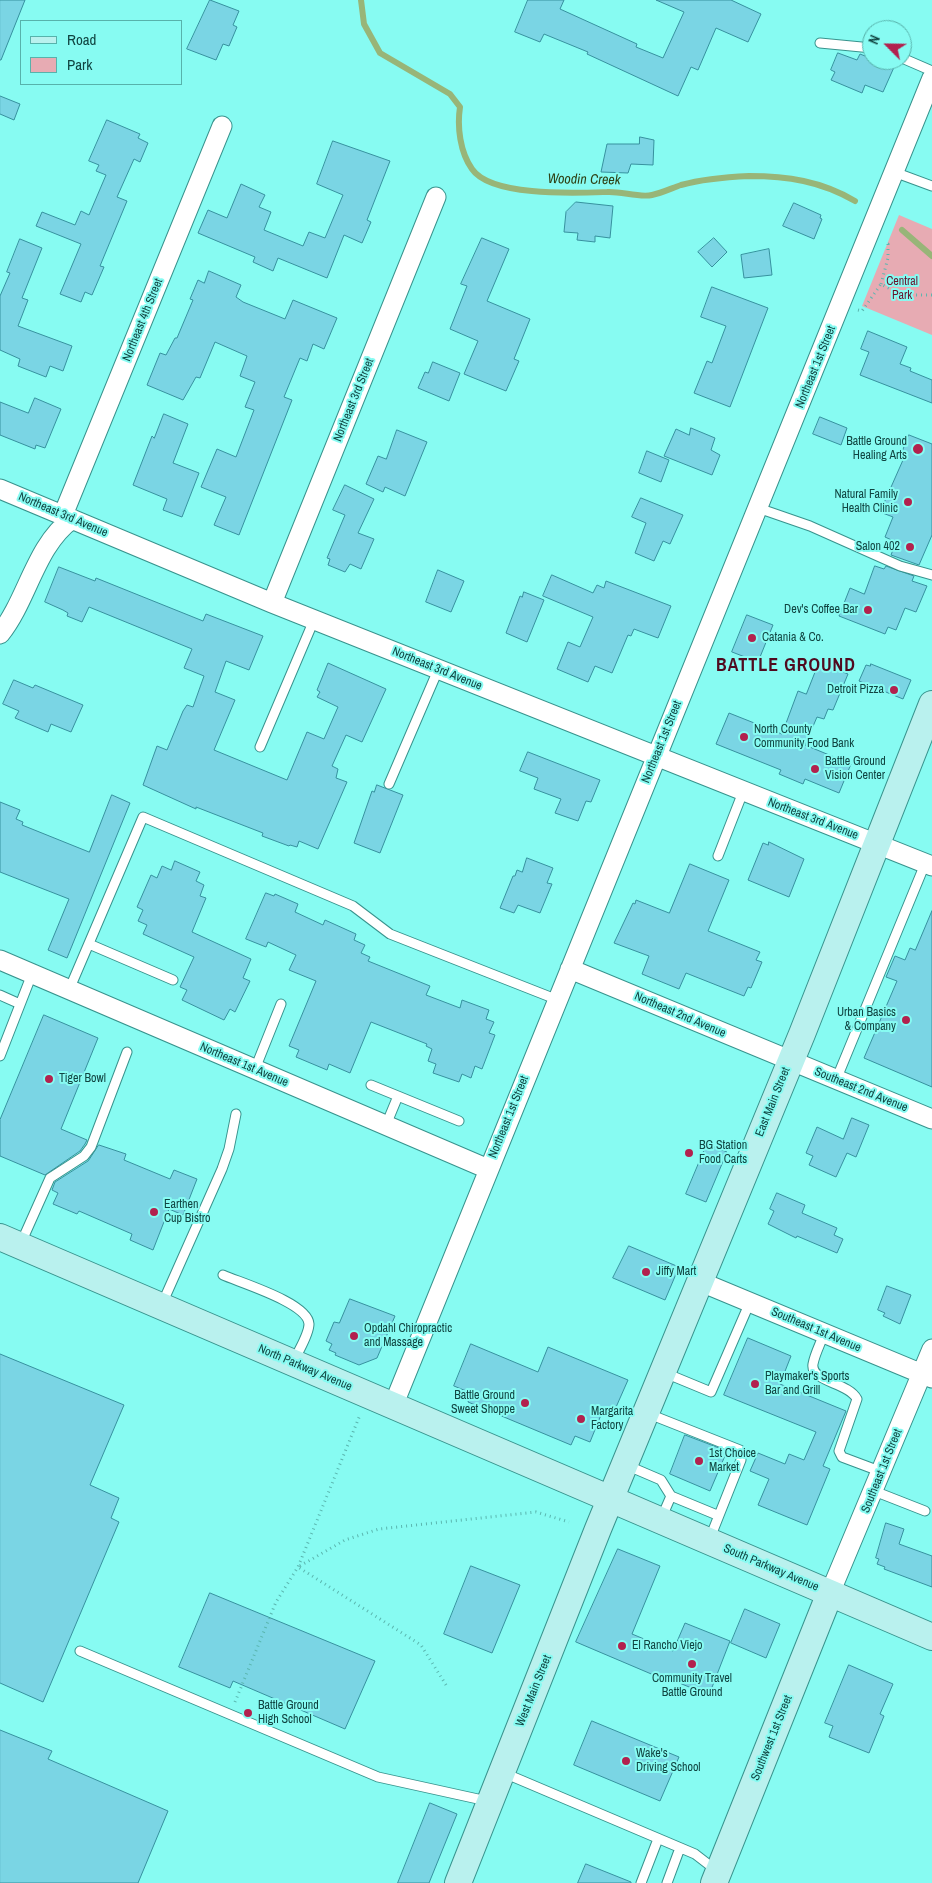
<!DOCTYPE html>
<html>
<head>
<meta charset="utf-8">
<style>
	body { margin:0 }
	#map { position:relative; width:932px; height:1883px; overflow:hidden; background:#87fbf2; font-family:"Archivo Narrow",sans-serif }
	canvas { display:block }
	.legend { position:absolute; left:20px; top:20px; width:162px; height:65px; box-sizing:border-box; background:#87fbf2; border:1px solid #57b2ab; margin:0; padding:6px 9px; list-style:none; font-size:15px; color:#104441 }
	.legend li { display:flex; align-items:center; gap:10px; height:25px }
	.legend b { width:25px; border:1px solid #57b2ab }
	.north { position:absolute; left:862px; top:20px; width:50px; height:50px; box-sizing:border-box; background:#87fbf2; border:1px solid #57b2ab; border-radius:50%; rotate:293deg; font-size:14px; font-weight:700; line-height:20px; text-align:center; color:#104441 }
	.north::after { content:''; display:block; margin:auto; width:18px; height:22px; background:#b2214e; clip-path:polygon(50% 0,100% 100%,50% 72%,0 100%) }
</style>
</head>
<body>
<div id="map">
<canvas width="932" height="1883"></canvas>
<ul class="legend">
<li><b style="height:6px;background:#b9f1ee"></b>Road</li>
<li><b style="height:14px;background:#e7abb3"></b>Park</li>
</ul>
<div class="north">N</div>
</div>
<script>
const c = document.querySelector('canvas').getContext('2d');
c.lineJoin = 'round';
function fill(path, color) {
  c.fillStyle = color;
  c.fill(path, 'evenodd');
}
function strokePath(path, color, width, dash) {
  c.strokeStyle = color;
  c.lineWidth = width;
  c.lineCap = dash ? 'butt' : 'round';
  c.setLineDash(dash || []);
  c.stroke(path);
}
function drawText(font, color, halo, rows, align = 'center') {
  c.font = font + ' "Archivo Narrow",sans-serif';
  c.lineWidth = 4;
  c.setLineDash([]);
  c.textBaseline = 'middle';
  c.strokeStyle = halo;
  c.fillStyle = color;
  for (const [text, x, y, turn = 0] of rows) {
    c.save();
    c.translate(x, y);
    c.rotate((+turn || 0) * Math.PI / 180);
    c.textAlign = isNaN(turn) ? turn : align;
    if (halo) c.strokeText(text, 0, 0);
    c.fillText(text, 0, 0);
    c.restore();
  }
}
fill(new Path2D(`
	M899,215L932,229V335L862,306Z`), '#e7abb3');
strokePath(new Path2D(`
	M361,0L364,24L380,53L450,94L460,107C457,127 460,152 472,169C491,197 576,193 607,192C621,191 639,198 652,195C662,193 672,188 681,185C703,179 727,177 749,176C787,176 821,181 855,201
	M902,230L932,256`), '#98b578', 6);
const building = new Path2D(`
	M0,0H25L1,60H0Z
	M210,0L239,11L233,25L237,27L229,46L223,44L216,60L187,49Z
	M528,0H564L560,9L637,44L636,47L663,58L684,12L656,0H731L761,14L748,42L716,28L698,70L691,67L678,96L587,54L588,52L544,34L540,42L515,32Z
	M838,53L857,60L860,54L865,56L868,54L872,55V60H883L895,65L883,92L865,85L862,93L831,80L835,72L831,70Z
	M0,96L20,104L14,120L0,114Z
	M107,120L140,134L138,138L148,143L140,162L134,159L117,197L127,201L100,266L104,267L92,295L85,292L81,302L60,294L81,244L36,226L42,212L75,225L81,211L89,215L106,175L96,171L99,165L89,161Z
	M640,137L654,140L653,165L631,164L628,173L601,172L607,144H639Z
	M333,141L390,161L367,220L371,222L362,243L344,235L327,278L278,258L273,271L253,262L255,257L198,233L208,210L227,218L241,184L265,195L259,207L271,212L264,230L303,246L309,232L325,238L343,195L317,184Z
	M576,202L613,206L610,238L595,236V242L577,240L578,233L564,232L566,212Z
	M794,203L821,215L820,218L822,219L814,239L783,226Z
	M482,238L509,249L487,301L530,319L514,359L519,361L506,391L464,374L478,341L450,329L467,286L461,284Z
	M714,238L727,252L712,267L698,252Z
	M20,239L42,248L22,298L28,300L18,326L72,346L63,371L50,366L46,377L18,366L20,359L0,350V296L10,273L7,272Z
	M769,249L772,275L744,278L741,255Z
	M209,271L241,285L236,297L243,302L285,319L293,300L337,318L324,349L313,344L307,361L300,358L284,397L292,400L239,535L214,525L226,497L201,487L217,449L236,457L254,410L245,407L255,382L240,376L247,356L215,342L200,378L196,377L183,400L147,385L160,353L166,355L175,338H177L193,300L190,299L198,280L204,283Z
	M712,287L768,308L730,407L694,393L707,361L712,363L726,326L701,317Z
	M868,331L907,347L900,364L911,368L910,371L932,380V403L860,375L869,352L861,349Z
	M433,362L460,373L449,401L418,388L425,372L428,373Z
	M35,398L61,409L45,448L36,445L35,449L0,435V402L28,413Z
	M164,414L188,424L173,463L199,473L182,517L163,510L167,499L133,485L152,436L154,438Z
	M820,417L847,428L841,445L813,434Z
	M691,428L715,438L711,450L720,455L712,475L664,456L676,429L689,435Z
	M397,430L427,442L405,496L385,487L383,492L366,484L378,456L386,459Z
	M909,435L932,444V535L919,565L891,555L896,542L885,537L893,517L880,512L903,460L900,458Z
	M647,451L669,460L661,482L639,473Z
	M345,485L374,499L358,533L374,539L361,569L350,564L345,572L328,565L330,559L327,558L345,515L333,510Z
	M641,498L683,515L670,544L663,541L654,561L635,553L646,523L632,517Z
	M875,566L884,569L886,566L914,576L912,581L927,586L916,612L905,608L896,630L888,627L885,634L839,616L850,588L864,594Z
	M59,567L95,581L96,578L203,621L206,614L263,636L249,670L226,661L215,692L235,700L214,750L287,780L307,732L324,739L338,707L317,697L320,692L317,690L328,663L386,689L362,742L346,735L332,766L338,769L336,778L347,782L318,849L299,841L297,847L290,845L289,846L262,836L263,833L196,807V809L143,785L157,746L167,750L183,711L187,705L193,707L204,676L184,668L192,649L89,607L82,622L67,616L68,613L63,610L45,602Z
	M438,570L464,581L451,612L426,602Z
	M552,575L593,593L597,585L604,588L606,581L671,606L658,638L634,629L631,636L628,635L612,673L595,666L588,682L557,669L568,642L580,647L593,617L543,596Z
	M524,592L544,600L527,642L506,633L520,596L522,597Z
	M747,615L773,625L758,662L732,652Z
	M819,663L848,674L833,710L828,709L824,719L817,717L805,745L851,764L839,793L805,779L803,784L779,774L781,770L716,744L729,713L782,734L798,691L806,694Z
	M871,664L911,680L903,699L859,681L866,665L870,666Z
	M14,680L33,688L35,685L83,705L71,732L51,724L48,732L15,718L19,711L3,704Z
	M528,752L600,780L591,802L586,801L578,821L555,813L561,799L534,789L538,778L520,771Z
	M377,785L403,795L380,853L354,843L372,791L374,792Z
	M112,795L130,803L67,958L48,950L69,899L0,872V802L20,810L16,819L23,822L22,825L89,852Z
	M769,842L804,859L789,897L748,880L763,843L768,845Z
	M527,858L553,868L547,883L552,884L540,913L518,905L514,913L500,908L513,876H515L517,870L522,872Z
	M175,861L200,872L196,881L204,885L200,896L206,898L192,932L251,959L243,978L250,981L235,1012L230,1009L224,1020L182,1000L187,990L180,987L194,957L143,934L147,925L138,921L143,910L137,907L151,875L157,878L162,866L171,870Z
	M690,864L729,880L708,931L760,952L756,960L762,962L751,988L748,987L744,996L686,973L679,989L642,974L649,956L614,943L633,903L635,904L636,900L669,913Z
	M266,893L274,896L275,894L298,904L295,912L323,925L325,920L356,934L354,940L365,945L361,953L370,957L368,961L430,986L426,995L460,1008L462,1000L489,1010L486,1019L494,1022L489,1033L495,1035L482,1069L475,1066L471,1078L462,1074L459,1082L433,1073L436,1064L428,1061L432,1049L426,1046L427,1044L371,1022L350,1073L329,1064L327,1070L296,1057L299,1050L289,1046L316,981L289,970L296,955L268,942L266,947L246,939Z
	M932,911V1087L864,1058L897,981L886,977L895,956L905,960L910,948L915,950Z
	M44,1015L98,1038L61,1129L87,1140L85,1144L80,1151L45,1175L0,1156V1120Z
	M852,1118L869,1125L856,1157L847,1153L836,1177L809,1165L813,1156L806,1153L817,1127L843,1139Z
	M707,1144L727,1152L706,1202L686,1194Z
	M99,1145L126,1154L124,1160L170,1179L174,1170L197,1179L183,1215L169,1209L153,1250L130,1240L132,1234L79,1211L77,1214L53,1204L58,1193L52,1190L55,1182L88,1161Z
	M777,1193L805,1205L802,1213L837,1228L834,1235L843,1239L837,1253L797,1236L796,1238L768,1224L774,1211L770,1209Z
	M629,1246L679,1267L665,1300L613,1278Z
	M887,1286L911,1295L900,1324L883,1316L885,1313L878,1310Z
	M350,1299L395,1316L377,1358L359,1365L335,1355L336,1353L329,1350L332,1344L326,1341L334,1322L339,1323Z
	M748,1338L791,1356L780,1384L846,1411L823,1466L830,1469L807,1525L758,1505L769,1479L750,1471L758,1453L785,1464L789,1454L804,1460L816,1432L724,1395Z
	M471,1344L538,1372L548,1347L628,1380L613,1414L603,1410L590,1442L575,1436L571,1445L468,1402L471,1393L454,1386Z
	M0,1354L124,1405L90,1485L119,1498L111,1518L119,1522L43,1702L0,1683Z
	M685,1435L727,1451L710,1491L670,1474Z
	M886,1523L904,1529L899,1544L932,1556V1587L884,1569L885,1567L877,1564L879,1559L876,1558Z
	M618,1549L660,1566L632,1634L673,1651L685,1623L730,1641L709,1695L657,1674L656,1676L576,1642Z
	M471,1566L520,1585L492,1653L444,1634Z
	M210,1593L375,1661L345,1729L233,1681L230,1688L179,1667Z
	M745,1609L780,1624L766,1658L731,1643Z
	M849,1665L893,1684L880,1714L884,1716L869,1753L829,1737L833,1726L825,1723Z
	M592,1721L679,1757L660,1801L574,1765Z
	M0,1730L52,1751L48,1759L168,1811L138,1883H0Z
	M430,1803L457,1814L429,1883H398Z
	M586,1864L631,1882V1883H578Z`);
fill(building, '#7ad5e4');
strokePath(building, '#37919e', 1);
const lane = new Path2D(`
	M820,43L872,48
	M902,58L932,71
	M894,172L932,186
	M758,508L810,526L900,566L932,575
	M260,747L314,620
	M389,784L438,670
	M718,856L743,792
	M89,944L173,980
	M69,990L143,817L353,906L390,934L558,1000
	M0,995L20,1004
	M0,1056L32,974
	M255,1069L281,1004
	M836,1080L925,864
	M371,1085L459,1121
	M386,1125L398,1096
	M21,1243L50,1178L84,1156L91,1147L127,1052
	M223,1275C241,1283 308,1303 309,1324C309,1335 298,1351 294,1361
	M162,1304L222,1169L229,1149L236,1114
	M824,1333C821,1343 815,1353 813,1364C810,1382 848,1382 857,1399L839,1451L842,1457L882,1472
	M665,1373L711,1392L750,1302
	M649,1414L740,1450L741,1460L710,1538
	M626,1465L661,1480L671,1496L717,1515
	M874,1491L925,1511
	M661,1519L671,1496
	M80,1651L378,1777L487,1801
	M504,1773L695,1854L717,1871
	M641,1883L658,1839
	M667,1883L680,1848`);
const street = new Path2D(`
	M0,489L272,603L932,866
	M63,515L222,126
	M272,603L436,197
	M0,634C28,599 35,546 72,519
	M0,960L488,1169
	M570,969L932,1119
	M701,1282L932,1378
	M393,1406L932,78
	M830,1593L932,1349`);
const secondary = new Path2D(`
	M0,1237L932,1637
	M458,1883L598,1529L802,1034L932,704
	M714,1883L830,1593`);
strokePath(lane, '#38938d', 11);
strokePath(street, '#38938d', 21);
strokePath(secondary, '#38938d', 28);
strokePath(new Path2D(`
	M881,284L888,258V244L885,243
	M858,310L862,311L881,284L901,295H932
	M446,1685L421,1645L298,1567L345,1540L379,1529L536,1512L569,1522
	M235,1702L276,1602L298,1567L360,1415`), '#5ab6af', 3, [1, 4]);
strokePath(lane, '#fff', 9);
strokePath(street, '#fff', 19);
strokePath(secondary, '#b9f1ee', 26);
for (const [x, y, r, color] of [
	[918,449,6,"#b2214e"],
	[908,502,5,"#b2214e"],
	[910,547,5,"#b2214e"],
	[868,610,5,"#b2214e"],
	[752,638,5,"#b2214e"],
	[894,690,5,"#b2214e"],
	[744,737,5,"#b2214e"],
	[815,769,5,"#b2214e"],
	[906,1020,5,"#b2214e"],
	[49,1079,5,"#b2214e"],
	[689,1153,5,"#b2214e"],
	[154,1212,5,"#b2214e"],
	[646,1272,5,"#b2214e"],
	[354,1336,5,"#b2214e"],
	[755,1384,5,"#b2214e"],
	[525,1403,5,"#b2214e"],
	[581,1419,5,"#b2214e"],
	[699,1461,5,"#b2214e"],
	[622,1646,5,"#b2214e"],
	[692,1664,5,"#b2214e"],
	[248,1713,5,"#b2214e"],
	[626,1761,5,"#b2214e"]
]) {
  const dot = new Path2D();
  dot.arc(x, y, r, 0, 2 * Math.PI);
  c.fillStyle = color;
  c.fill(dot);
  strokePath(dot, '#87fbf2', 2);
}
drawText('12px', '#68112b', '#87fbf2', [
	["Central",902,282],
	["Park",902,296]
]);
drawText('12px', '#104441', '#87fbf2', [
	["Northeast 4th Street",143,320,-68],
	["Northeast 1st Street",816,367,-68],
	["Northeast 3rd Street",354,400,-68],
	["Northeast 3rd Avenue",63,515,23],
	["Northeast 3rd Avenue",437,669,22],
	["Northeast 1st Street",662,742,-68],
	["Northeast 3rd Avenue",813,819,21],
	["Northeast 2nd Avenue",680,1015,23],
	["Northeast 1st Avenue",244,1065,23],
	["Southeast 2nd Avenue",861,1090,22],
	["East Main Street",773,1102,-68],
	["Northeast 1st Street",509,1117,-68],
	["Southeast 1st Avenue",816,1330,23],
	["North Parkway Avenue",305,1368,23],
	["Southeast 1st Street",882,1471,-68],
	["South Parkway Avenue",771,1568,23],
	["West Main Street",534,1691,-68],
	["Southwest 1st Street",772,1738,-68]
]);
drawText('12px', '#104441', '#87fbf2', [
	["Battle Ground",907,442,"right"],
	["Healing Arts",907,456,"right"],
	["Natural Family",898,495,"right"],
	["Health Clinic",898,509,"right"],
	["Salon 402",900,547,"right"],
	["Dev's Coffee Bar",858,610,"right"],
	["Catania & Co.",762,638],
	["Detroit Pizza",884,690,"right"],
	["North County",754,730],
	["Community Food Bank",754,744],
	["Battle Ground",825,762],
	["Vision Center",825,776],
	["Urban Basics",896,1013,"right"],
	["& Company",896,1027,"right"],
	["Tiger Bowl",59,1079],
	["BG Station",699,1146],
	["Food Carts",699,1160],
	["Earthen",164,1205],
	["Cup Bistro",164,1219],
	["Jiffy Mart",656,1272],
	["Opdahl Chiropractic",364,1329],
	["and Massage",364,1343],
	["Playmaker's Sports",765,1377],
	["Bar and Grill",765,1391],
	["Battle Ground",515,1396,"right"],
	["Sweet Shoppe",515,1410,"right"],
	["Margarita",591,1412],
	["Factory",591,1426],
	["1st Choice",709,1454],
	["Market",709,1468],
	["El Rancho Viejo",632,1646],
	["Community Travel",692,1679,"center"],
	["Battle Ground",692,1693,"center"],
	["Battle Ground",258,1706],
	["High School",258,1720],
	["Wake's",636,1754],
	["Driving School",636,1768]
], 'left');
drawText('italic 14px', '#2e4115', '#87fbf2', [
	["Woodin Creek",584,180,1]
]);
c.letterSpacing = '1px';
drawText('bold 18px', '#500a1f', '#87fbf2', [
	["BATTLE GROUND",786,666]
]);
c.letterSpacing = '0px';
</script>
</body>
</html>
